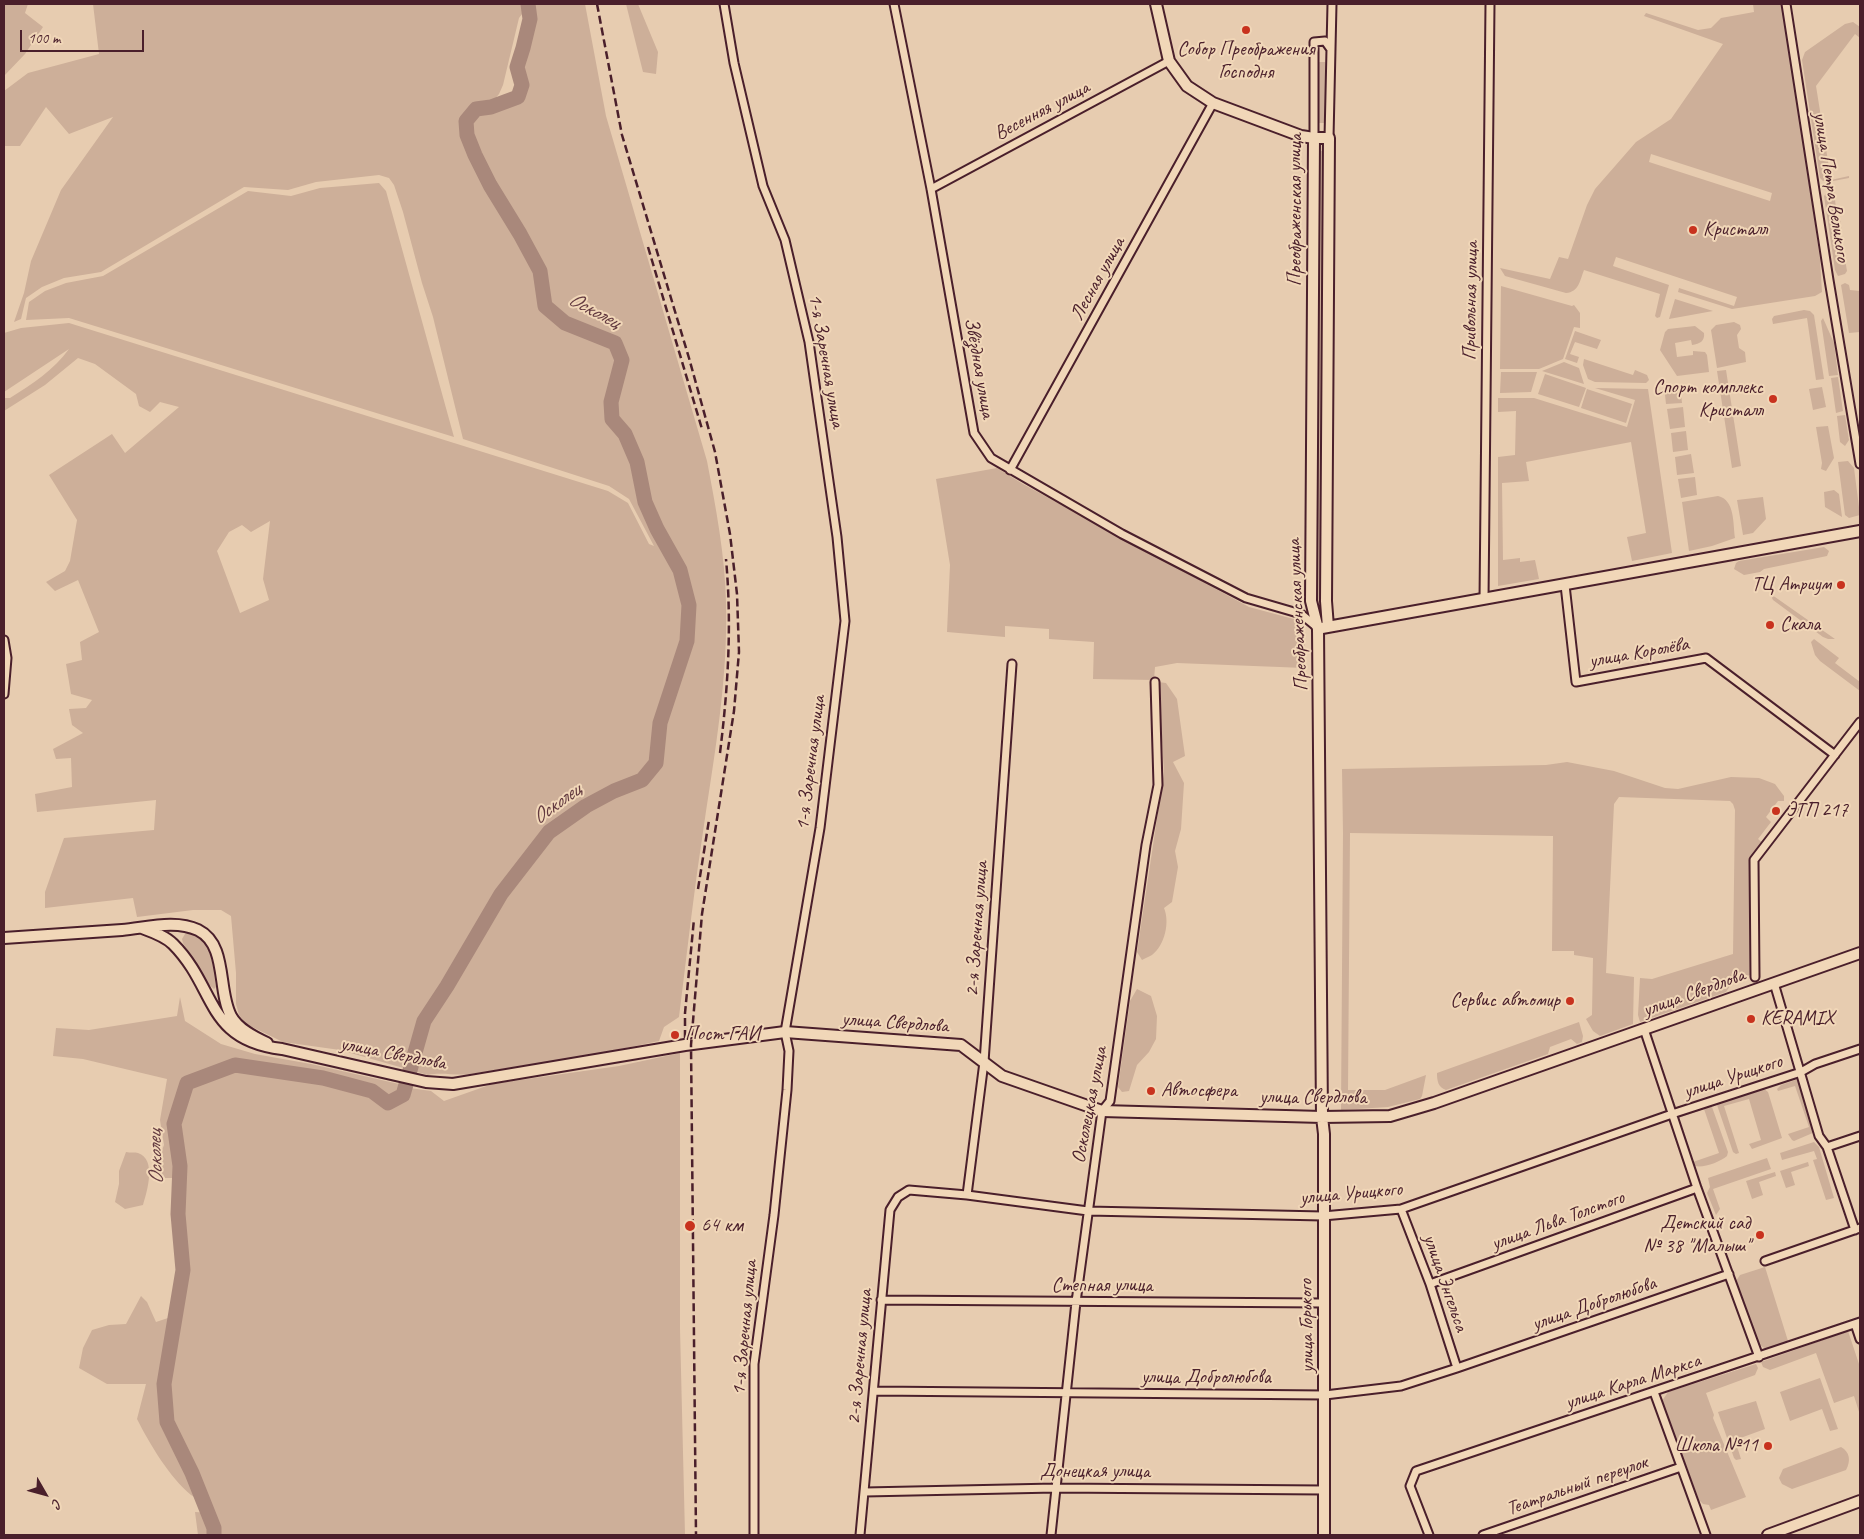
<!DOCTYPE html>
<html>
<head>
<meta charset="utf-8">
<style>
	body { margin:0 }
	#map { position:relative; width:1864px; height:1539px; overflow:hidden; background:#e7ccb0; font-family:Caveat,sans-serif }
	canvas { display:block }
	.frame { position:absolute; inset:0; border:5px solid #4a1f2b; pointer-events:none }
	.north { position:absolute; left:20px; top:1469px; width:50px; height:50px; -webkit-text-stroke:4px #f1d7b8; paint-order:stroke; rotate:128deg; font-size:14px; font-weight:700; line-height:20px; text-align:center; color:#4a1f2b }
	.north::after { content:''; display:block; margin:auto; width:18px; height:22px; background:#4a1f2b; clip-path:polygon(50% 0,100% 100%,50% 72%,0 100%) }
	.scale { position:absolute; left:20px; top:30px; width:124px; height:22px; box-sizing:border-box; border:2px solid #4a1f2b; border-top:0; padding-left:6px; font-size:15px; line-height:18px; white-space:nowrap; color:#4a1f2b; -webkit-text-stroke:4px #f1d7b8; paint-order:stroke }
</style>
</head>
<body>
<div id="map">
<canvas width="1864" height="1539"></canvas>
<div class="frame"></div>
<div class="north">С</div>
<div class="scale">100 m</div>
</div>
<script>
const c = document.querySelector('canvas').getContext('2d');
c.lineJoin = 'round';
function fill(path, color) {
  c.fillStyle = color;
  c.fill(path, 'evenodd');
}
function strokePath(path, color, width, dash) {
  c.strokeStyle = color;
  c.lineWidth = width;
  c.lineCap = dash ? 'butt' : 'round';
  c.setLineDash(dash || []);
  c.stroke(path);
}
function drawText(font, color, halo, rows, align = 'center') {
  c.font = font + ' Caveat,sans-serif';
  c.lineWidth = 4;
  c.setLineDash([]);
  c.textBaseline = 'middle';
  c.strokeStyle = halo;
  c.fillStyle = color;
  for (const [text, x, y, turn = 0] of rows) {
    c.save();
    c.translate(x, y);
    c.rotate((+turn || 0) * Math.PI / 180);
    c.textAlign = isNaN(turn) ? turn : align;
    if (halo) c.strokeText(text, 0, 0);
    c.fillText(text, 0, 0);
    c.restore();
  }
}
fill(new Path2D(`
	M4,4H28L25,13L43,27L25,54L4,76Z
	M93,4H522L526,9L519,18L503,85L499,94L490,105L475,108L464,122L465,136L475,164L538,273L543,309L562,325L584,335L613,345L620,360L608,402V421L621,440L634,464L642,503L659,547L668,539L649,501L640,461L627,431L615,416V402L624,373L625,356L617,342L590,333L567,320L546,300L543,271L521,229L476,155L468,134L467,122L477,110L491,109L519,98L524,86L519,67L532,19L531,4H585L606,116L707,461C716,508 725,556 726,603C728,678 715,752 704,825C694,889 687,953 679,1017L664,1027L659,1041C596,1055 533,1064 470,1074C456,1076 442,1072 428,1075L340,1050L283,1042L246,1024L239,1015L236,1004V973L231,916L221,910H193L137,917L133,898L45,908V892L64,838L154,830L156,800L37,812L35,794L72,787L71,758L56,759L53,749L83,733L72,725L69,709L86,708L92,700L71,694L66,664L82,660L80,642L99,632L78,580L55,591L46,582L65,571L70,561L77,520L49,475L112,434L125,453L179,407L160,402L150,412L139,406L136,394L95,364L78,358L45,385L4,411V398H10C32,384 54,370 69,349L4,392V333L21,328L69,323L608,491L628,503L649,544L654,546L629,499L609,486L463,439L433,317L422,283L403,212L394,185L389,178L379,175L316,182L288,190L244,187L101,272L64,278L42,287L26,298L21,319L14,322L24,293L31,261L61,190L113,117L69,134L46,107L20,146H4V91L28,73L99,54ZM270,521L263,579L269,600L240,613L217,551L229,532L242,525L251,532Z
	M626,4H638L658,52L656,74L643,72Z
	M1753,4H1783L1820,259L1822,292L1815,296L1732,309L1678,292L1679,288L1734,306L1737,297L1616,257L1613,266L1669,285L1660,317L1657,318L1655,316L1660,294L1584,270C1580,280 1579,292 1566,293L1505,276L1500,268L1550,279L1559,257L1568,259L1587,205L1595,189L1636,142L1671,119L1723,44L1644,16L1646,13L1698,30L1711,28L1721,18L1754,12ZM1651,154L1772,193L1770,201L1649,162Z
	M1853,22L1860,27V38L1855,34L1816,86L1831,180L1849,176V178L1828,182L1823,181L1820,178L1802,60L1805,52L1845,24Z
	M1319,62H1325V123H1319Z
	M1318,151H1324L1321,608H1315Z
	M379,183L386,191L454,437L69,318L26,320L29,302L45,291L66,283L103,276L248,191L291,196L320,188Z
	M1834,190L1837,219H1840L1842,233L1839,234L1842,253H1844L1847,271L1845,274L1838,276L1835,270L1824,196L1827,192Z
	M1845,283L1849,285L1850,290L1860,291V332L1849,333L1841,285Z
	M1501,286L1572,306L1574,305L1580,313V328L1574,327L1563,359L1539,369H1500Z
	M1675,299L1713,311L1669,319Z
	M1804,310L1810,311L1814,315L1824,379L1816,380L1807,318L1773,324L1772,319L1774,316Z
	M1823,318L1834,343L1838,375L1829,376L1821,321Z
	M1734,322L1740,325L1741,329L1737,335L1739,348L1745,352L1746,362L1717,368L1711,330L1716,325Z
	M1695,326L1704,333C1705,341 1700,344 1692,345L1691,340L1675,343L1677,357L1693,355V351L1705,352L1707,355L1709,372L1677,376L1660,350L1665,332L1668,329Z
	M1575,331L1601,340L1597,349L1575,342L1570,354L1579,357L1577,363L1565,359Z
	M1584,359L1633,375L1635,370L1647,375L1649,380L1646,383L1595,382L1588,379L1583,365Z
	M1564,362L1579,368L1584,384L1542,371Z
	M1726,370L1741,466L1732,468L1717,371Z
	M1501,372H1537L1531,392L1500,393Z
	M1545,374L1586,388L1579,407L1538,394Z
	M1838,377L1843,411L1836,413L1831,378Z
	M1674,385L1681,394L1682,403L1666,404L1664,386Z
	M1822,387L1826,407L1813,410L1809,389Z
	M1595,388L1648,389L1672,553L1632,561L1627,537L1646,533L1631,442L1526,462L1529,481L1502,483L1503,560L1520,558V562L1535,560L1539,579L1498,586V457L1515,455L1516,411L1498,412V398H1534L1627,427L1635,400Z
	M1587,389L1632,404L1626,423L1581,408Z
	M1683,407L1685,427L1670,429L1667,409Z
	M1845,415L1849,440L1845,446L1840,442L1837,416Z
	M1828,426L1834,458L1826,471L1821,469L1822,463L1816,427Z
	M1686,431L1688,450L1673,452L1671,433Z
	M1691,454L1694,473L1677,475L1675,457Z
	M1848,461L1854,468L1860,515L1849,518L1845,515L1838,462Z
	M997,468L1023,484L1249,607L1301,621L1305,626V668L1177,663L1155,667L1154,680L1093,679L1094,642L1049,639V629L1005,626V637L947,632L950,565L936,479Z
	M1695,477L1697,495L1681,498L1678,479Z
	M1834,490L1839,494L1842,517L1825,507L1824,492Z
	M1718,496C1735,500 1733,523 1735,538L1712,546L1689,551L1682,502Z
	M1763,497L1766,519L1753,533L1743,535L1737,500Z
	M1824,547L1829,551L1827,556L1764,569L1760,572L1744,575L1734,569L1736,563L1739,561Z
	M1773,596L1775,597L1835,639H1828L1823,637L1773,600L1772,598Z
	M1814,639L1839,658L1835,663L1860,682V691L1820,661L1815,655L1811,642Z
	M1158,682L1166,683L1177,699L1185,756L1173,762L1184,783L1181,829L1175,851L1178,867L1172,902L1164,908C1170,922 1165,945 1152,955C1149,957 1145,958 1142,960L1137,952L1164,772Z
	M1567,762L1614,771L1665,788L1678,789L1731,777L1759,778L1775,784L1784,796V801H1778L1766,817L1771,822L1758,839L1764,844L1752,860L1753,974L1734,980L1726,992L1640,1022L1638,1015L1640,978L1652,979L1733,954L1735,810L1733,804L1730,801L1619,797L1614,804L1606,973L1634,977L1633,1024L1600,1036L1593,1031L1586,1019L1592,1015L1593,958L1574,955V951H1552L1553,836L1350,833L1348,1090H1385L1426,1075L1422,1096L1420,1099L1388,1107L1341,1110L1343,833L1342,769L1546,765Z
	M190,933C214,940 213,967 216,987L214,989L206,982L183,943L182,939L185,934Z
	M1137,989L1151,996L1157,1016L1156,1039L1149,1052L1137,1065L1129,1091L1122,1092L1118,1087L1130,1001Z
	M180,997L185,1021L221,1044L255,1054L311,1064L399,1084L400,1094L387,1100L373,1089L350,1084L324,1075L234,1061L184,1080L181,1126L189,1085L235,1069L323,1082L370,1096L388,1107L407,1097L410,1088L431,1091L444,1101L492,1084L619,1066L680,1053V1329L685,1535H215V1526L212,1518V1535H198L195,1512L210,1513L205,1501C201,1499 195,1498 191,1495C170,1478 149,1443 137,1419L146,1384H107L79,1368L83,1348L92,1330L109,1325L126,1324L141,1296L147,1302L156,1322L183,1313L185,1269L181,1212L186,1178H165L155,1168L164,1145L160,1120L167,1079L83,1059L53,1056L56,1028L89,1030L177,1016Z
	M1579,1022L1583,1036L1582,1042L1577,1044L1571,1039L1550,1047L1548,1054L1446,1090C1438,1087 1437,1081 1437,1073Z
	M1798,1079L1801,1080L1815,1132L1794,1141L1792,1140L1788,1134L1809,1127L1795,1086L1778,1091L1777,1089L1781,1085Z
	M1763,1088L1768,1092L1782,1138L1752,1149L1749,1144L1761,1140L1749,1099L1724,1106L1739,1153L1736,1154L1733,1152L1717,1105L1719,1101Z
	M1709,1105L1712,1107L1728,1152L1727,1156C1720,1162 1704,1168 1695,1166L1693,1162L1719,1153L1704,1109L1678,1118L1677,1116Z
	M1814,1142L1819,1147L1834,1198L1826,1200L1813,1160L1817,1159L1814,1151L1782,1160L1780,1153Z
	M126,1152C130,1153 135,1152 138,1153C157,1159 147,1192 143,1205L125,1209L115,1202L119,1184V1171Z
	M1767,1158L1771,1169L1713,1189L1720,1209L1716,1215L1707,1193L1710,1187L1708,1178Z
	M1808,1162L1809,1166L1791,1172L1795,1185L1786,1188L1780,1171Z
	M1775,1172L1776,1176L1759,1182L1763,1195L1752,1199L1746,1181Z
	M1765,1267L1788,1341L1766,1349L1758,1344L1736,1281L1740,1275Z
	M1848,1331L1860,1367V1415L1854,1396L1834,1403L1816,1353L1770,1370L1763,1367L1761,1362Z
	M1756,1364L1758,1368L1755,1375L1706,1393L1714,1415L1713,1418L1746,1497L1711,1510L1709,1505L1703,1504L1699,1500L1662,1401L1668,1392Z
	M1820,1378L1838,1429L1830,1431L1822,1409L1790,1421L1780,1392Z
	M1756,1401L1765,1429L1735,1440L1741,1459L1736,1460L1734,1458L1718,1412Z
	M1841,1447C1850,1452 1851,1461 1846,1470L1792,1489L1782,1484L1779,1478L1783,1469Z`), '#cdaf99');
strokePath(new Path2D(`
	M214,1535V1528L192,1473L167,1422L164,1384L183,1270L178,1214L180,1166L174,1124L187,1083L235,1065L323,1078L372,1091L388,1103L403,1095L424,1021L447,986L501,894L549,832L586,806L614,791L642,780L656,763L660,723L687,641L689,605L680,570L657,529L645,502L637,462L625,434L612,419L611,402L622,360L615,343L565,323L545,306L540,271L520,234L490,185L475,155L467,135L466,121L476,109L491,107L518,97L522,85L517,67L523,48L530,19L528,4`), '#a9887b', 15);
const street = new Path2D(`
	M724,4L734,63L763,186L785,240L809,342L837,537L845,621L820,828L785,1032L789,1051L787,1090L774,1215L754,1364V1535
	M894,4L931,189L974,433L991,458L1122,534L1246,598L1301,614L1318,628
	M1786,4L1829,280L1860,464
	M1314,138V42L1325,41L1330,48
	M1329,138L1332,4
	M931,189L1169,61
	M1010,470L1213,103
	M1565,585L1576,682L1706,658L1835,755
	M1484,599L1490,4
	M4,640L7,658L4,694
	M1755,977L1754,860L1860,722
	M1774,983L1819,1136L1827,1147L1855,1230
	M1644,1029L1697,1188L1759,1357
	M1827,1147L1860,1136
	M967,1195L984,1062L1012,664
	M1401,1209L1430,1284L1457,1368
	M1765,1261L1860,1228
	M1430,1284L1697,1188
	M881,1300L1323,1303
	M1855,1324L1860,1339
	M874,1391L1325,1395L1401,1386L1457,1368L1729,1274
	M1654,1392L1706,1535
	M865,1492L1055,1488L1324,1490
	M860,1535L890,1210L898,1197L909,1190L967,1195L1088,1211L1323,1216L1401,1209L1672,1114L1801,1072L1815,1064L1860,1049
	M1051,1535L1076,1302L1102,1111L1110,1101L1146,845L1158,785L1155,682
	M1429,1535L1410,1486L1416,1471L1860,1322
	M1483,1535L1681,1467`);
const secondary = new Path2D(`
	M1156,4L1169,61L1187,86L1213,103L1301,136L1314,138H1329L1326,601L1328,627
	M1314,138L1311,601L1318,629L1322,1117L1324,1134V1535
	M1322,628L1860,531
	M142,928C153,932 165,936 173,944C217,988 205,1040 282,1049L426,1082L453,1084L685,1045L785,1032L961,1045L1002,1076L1102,1111L1322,1117L1390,1116L1434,1103L1860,953
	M4,938C43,935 83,933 122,930C146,928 175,919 198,930C228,945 217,990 231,1016C238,1029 254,1037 267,1043
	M1768,1535L1860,1501`);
strokePath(street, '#4a1f2b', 11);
strokePath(secondary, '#4a1f2b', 14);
strokePath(street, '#f1d7b8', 7);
strokePath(secondary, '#f1d7b8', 10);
strokePath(new Path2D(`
	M597,4L622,135L689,358L715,452L730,534L737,594L739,652L734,711L702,914L691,1045L696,1535
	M648,247L702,429
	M720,753C728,687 732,626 726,559
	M698,889L709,820
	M685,1038V1013L694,919`), '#4a1f2b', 2.5, [8, 4]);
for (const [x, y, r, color] of [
	[1246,30,5,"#c8321e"],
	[1693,230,5,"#c8321e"],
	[1773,399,5,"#c8321e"],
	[1841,585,5,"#c8321e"],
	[1770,625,5,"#c8321e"],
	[1776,811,5,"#c8321e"],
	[1570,1001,5,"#c8321e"],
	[1751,1019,5,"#c8321e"],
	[675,1035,5,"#c8321e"],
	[1151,1091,5,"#c8321e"],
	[690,1226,6,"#c8321e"],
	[1760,1235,5,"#c8321e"],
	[1768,1446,5,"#c8321e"]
]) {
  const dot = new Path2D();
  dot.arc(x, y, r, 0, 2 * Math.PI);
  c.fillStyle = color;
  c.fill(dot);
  strokePath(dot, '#f1d7b8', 2);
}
drawText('20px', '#4a1f2b', '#f1d7b8', [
	["Собор Преображения",1246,50,"center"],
	["Господня",1246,73,"center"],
	["Кристалл",1703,230],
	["Спорт комплекс",1763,388,"right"],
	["Кристалл",1763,411,"right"],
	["ТЦ Атриум",1831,585,"right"],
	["Скала",1780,625],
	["ЭТП 217",1786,811],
	["Сервис автомир",1560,1001,"right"],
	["KERAMIX",1761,1019],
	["Пост ГАИ",685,1035],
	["Автосфера",1161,1091],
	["Детский сад",1750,1224,"right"],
	["№ 38 \"Малыш\"",1750,1247,"right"],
	["64 км",701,1226],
	["Школа №11",1758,1446,"right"]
], 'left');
drawText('20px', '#4a1f2b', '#f1d7b8', [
	["Весенняя улица",1042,111,-28],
	["улица Петра Великого",1831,187,81],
	["Преображенская улица",1296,210,-90],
	["Лесная улица",1098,279,-61],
	["Привольная улица",1471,301,-89],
	["1-я Заречная улица",826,361,80],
	["Звёздная улица",979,368,80],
	["Преображенская улица",1298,615,-93],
	["улица Королёва",1639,653,-10],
	["1-я Заречная улица",811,763,-83],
	["2-я Заречная улица",977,929,-86],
	["улица Свердлова",1694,993,-20],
	["улица Свердлова",895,1023,4],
	["улица Свердлова",393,1054,11],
	["улица Урицкого",1733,1077,-18],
	["улица Свердлова",1313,1098],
	["Осколецкая улица",1090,1105,-79],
	["улица Урицкого",1351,1194,-5],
	["улица Льва Толстого",1558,1221,-20],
	["улица Энгельса",1445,1283,71],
	["Степная улица",1102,1286],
	["улица Добролюбова",1594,1304,-19],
	["улица Горького",1307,1326,-91],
	["1-я Заречная улица",745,1328,-85],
	["2-я Заречная улица",860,1357,-85],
	["улица Добролюбова",1206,1378],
	["улица Карла Маркса",1633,1382,-18],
	["Донецкая улица",1095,1472],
	["Театральный переулок",1577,1486,-19]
]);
drawText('italic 21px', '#62393f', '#f1d7b8', [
	["Осколец",594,311,28],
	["Осколец",557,804,-36],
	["Осколец",156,1157,-92]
]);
</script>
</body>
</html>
